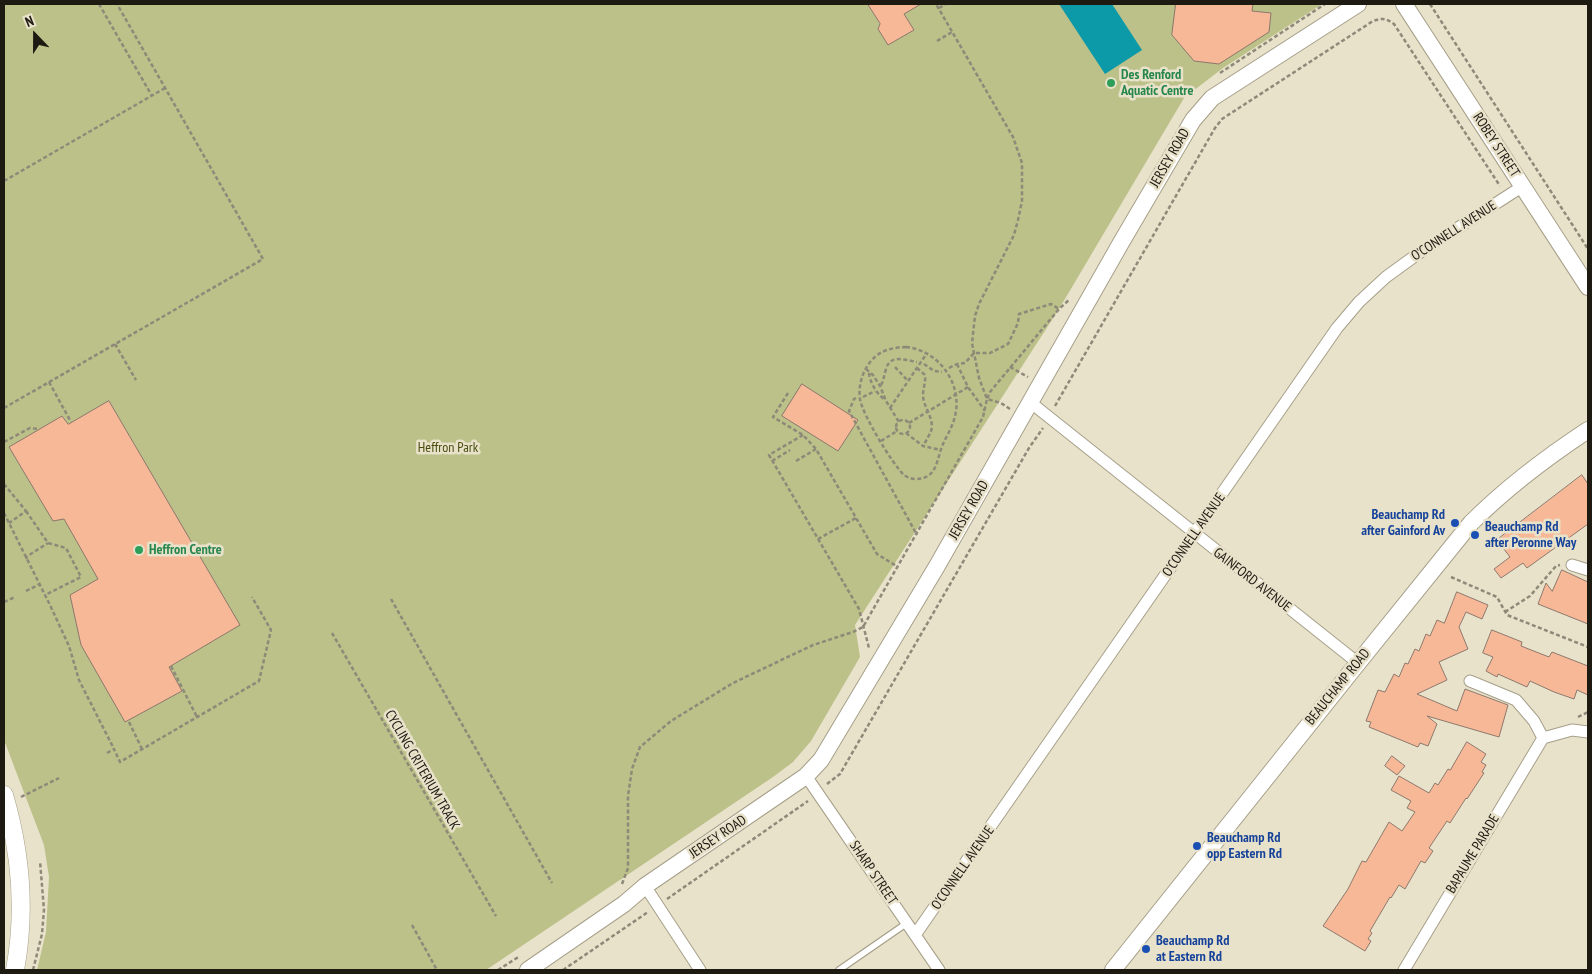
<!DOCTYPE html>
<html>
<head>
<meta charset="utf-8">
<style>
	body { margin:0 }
	#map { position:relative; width:1592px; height:974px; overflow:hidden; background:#e9e2cb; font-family:"PT Sans Narrow",sans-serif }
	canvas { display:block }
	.frame { position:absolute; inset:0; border:5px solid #1d1a12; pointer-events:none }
	.north { position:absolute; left:10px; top:10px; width:50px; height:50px; -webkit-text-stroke:4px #e9e2cb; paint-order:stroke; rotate:338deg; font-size:14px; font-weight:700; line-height:20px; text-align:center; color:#1d1a12 }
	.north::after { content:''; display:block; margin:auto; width:18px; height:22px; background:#1d1a12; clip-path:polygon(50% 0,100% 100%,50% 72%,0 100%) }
</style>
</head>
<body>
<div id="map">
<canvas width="1592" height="974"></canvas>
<div class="frame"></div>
<div class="north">N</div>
</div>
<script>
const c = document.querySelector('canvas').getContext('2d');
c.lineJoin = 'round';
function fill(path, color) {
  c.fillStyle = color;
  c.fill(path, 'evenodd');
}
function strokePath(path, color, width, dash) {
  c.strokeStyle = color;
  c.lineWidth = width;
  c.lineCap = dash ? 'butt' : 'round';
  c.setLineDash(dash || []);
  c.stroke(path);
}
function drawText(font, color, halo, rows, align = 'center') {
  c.font = font + ' "PT Sans Narrow",sans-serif';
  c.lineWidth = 5;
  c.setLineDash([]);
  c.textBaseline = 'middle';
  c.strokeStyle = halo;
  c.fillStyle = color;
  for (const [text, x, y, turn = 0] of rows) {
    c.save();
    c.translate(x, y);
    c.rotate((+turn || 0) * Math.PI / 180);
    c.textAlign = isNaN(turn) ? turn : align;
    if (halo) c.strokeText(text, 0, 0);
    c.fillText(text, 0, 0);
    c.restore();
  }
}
fill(new Path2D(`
	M4,4H1322L1223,68L1184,98L1059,309L855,625L860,657L811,741L793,762L773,777L486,970H37L46,932L49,877L44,845L4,740Z`), '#bbc188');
fill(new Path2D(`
	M1059,4H1112L1142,50L1105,74Z`), '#0c9aa8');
const building = new Path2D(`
	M868,4H921L904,14L914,30L888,45L878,29L880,24Z
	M1176,4H1253L1252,11L1271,13L1269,32L1219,64L1194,61L1172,35Z
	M802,384L858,420L838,451L782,416Z
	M109,401L240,625L169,667L182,691L125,722L81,645L70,595L98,579L64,519L53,521L9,447L62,416L68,424Z
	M1582,475L1588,484V524L1527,568L1523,563L1501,578L1494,569L1510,557L1497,540Z
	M1562,570L1588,582V624L1538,604L1546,583L1552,591Z
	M1457,592L1488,605L1482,619L1466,612L1459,627L1468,649L1439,662L1447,680L1417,694L1457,711L1465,689L1508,705L1499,737L1427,716L1437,724L1428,746L1420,743L1418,747L1369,727L1371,722L1366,721L1378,690L1385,692L1394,674L1399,677L1405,663L1408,664L1415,649L1419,651L1426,634L1430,636L1437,620L1444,623Z
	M1492,630L1522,642L1521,646L1549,657L1552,652L1588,666V695L1577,690L1574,699L1554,692L1530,681L1527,687L1498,674L1497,677L1486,671L1493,657L1483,653Z
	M1467,742L1486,754L1481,762L1486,765L1482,772L1484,773L1467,799L1466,798L1450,823L1447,821L1429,848L1433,851L1425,863L1421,861L1405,889L1399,885L1391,898L1390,897L1370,931L1372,933L1368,939L1371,941L1365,951L1323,926L1348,889L1362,861L1366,862L1389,822L1402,831L1415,812L1407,808L1411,801L1391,790L1399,776L1429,793L1435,783L1438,785L1448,769L1450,770Z
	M1392,756L1405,766L1397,775L1385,766Z`);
fill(building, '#f6b897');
strokePath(building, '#8d786c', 1);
const lane = new Path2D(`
	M839,970L907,923`);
const street = new Path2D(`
	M1030,402L1358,663
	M1572,565L1588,570
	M1470,681L1516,700L1534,721L1543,738
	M1543,738L1572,730L1588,732
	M806,776L939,970
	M645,886L700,970
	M915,935L1337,328L1359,302L1386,277L1419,253L1523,186
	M1404,970L1543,738`);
const secondary = new Path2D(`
	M1404,4L1588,287
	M528,970L624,904L645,886L806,776L821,760L937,566L1122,241L1193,120L1212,98L1358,4
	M1113,970L1358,663L1471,523C1506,488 1547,457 1588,430`);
const primary = new Path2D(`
	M4,795C21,853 26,911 15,970`);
strokePath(lane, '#a69f89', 8);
strokePath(street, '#a69f89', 13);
strokePath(secondary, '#a69f89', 18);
strokePath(primary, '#a69f89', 19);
strokePath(new Path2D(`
	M99,4L152,96
	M1430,4L1588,249
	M939,8L946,4
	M937,41L952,32
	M1220,73L1325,4
	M4,181L165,88
	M115,344L136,380
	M906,347C938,350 963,383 955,416C953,426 947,435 943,444C936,460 938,479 915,479C911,479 907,477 904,475C893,465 862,414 860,399C857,380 868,356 887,350C893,348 900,347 906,347Z
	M924,364L934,371L942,372
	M957,364L968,387L985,411
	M895,367L908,381
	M1010,367L1028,377
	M917,368L925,375C926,382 923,388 923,395C923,407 935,419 931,431C929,436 926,441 923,446
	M949,368L957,364L965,363L974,353H990L1008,344L1018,323L1019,314L1051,304L1059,309
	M866,369L873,375L880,386L886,401L899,422
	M869,373C870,383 877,394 885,400
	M49,382L71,422
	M881,385C884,380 884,375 886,369C890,354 905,360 917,362
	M788,393L773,417L803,435L816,449L877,554L898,567
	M863,397L875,391
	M856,398L854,399L849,411L917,535
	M1055,406L1215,128L1222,119L1373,21C1382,18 1386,18 1394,24L1500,186
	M4,408L263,259L117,4
	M890,408L927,353
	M1010,409L1001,403L987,399L990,392L1059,309L1070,299
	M896 427a7 7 0 1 1 14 0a7 7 0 1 1-14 0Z
	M909,423L968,387
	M906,433L923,446L941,450
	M803,435L769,455L859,609L869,648
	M881,441L897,431
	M4,442L30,428L38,429
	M772,461L790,450
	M796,461L816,449
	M4,484L26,511L9,523
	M26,511L48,543L66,548L81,577L45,595
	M4,513L50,605L69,646L79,680L114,749
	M818,539L856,518
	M27,559L26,557L48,543
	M1451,577L1497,597L1507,615L1588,647
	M26,591L40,584
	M391,599L552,883
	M4,602L15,597
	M1505,612L1530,596L1556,566L1560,565
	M332,633L496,916
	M171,666L197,717
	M1578,717L1588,712
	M129,722L142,749
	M107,753L114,749L120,762L259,681L271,630L252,597
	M827,784L840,774L1029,448L1043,428
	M21,797L59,778
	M622,884L628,868V796L632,769L640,747L671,721L733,683L813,645L853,632L863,627L983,417L987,399L979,378L972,343L975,316L979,304L1014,235L1018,220L1022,201V163L1013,137L936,4
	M667,899L808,801
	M412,925L437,970
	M33,970L42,934L44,910L40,861
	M498,970L520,956
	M563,970L648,912`), '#8e8978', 2.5, [4, 2.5]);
strokePath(lane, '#fff', 5.5);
strokePath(street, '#fff', 11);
strokePath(secondary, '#fff', 16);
strokePath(primary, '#fff', 18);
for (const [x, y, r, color] of [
	[1111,83,5,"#2e9e5b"],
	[1455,523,5,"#1a4fb4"],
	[1475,535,5,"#1a4fb4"],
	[139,550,5,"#2e9e5b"],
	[1197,846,5,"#1a4fb4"],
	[1146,949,5,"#1a4fb4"]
]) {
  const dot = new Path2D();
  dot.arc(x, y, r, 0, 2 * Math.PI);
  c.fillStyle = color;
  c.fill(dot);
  strokePath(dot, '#e9e2cb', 2);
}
drawText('bold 14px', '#27864d', '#e9e2cb', [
	["Des Renford",1121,75],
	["Aquatic Centre",1121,91],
	["Heffron Centre",149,550]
], 'left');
drawText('14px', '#1d1a12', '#e9e2cb', [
	["ROBEY STREET",1496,145,57],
	["JERSEY ROAD",1170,158,-60],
	["O'CONNELL AVENUE",1454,231,-33],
	["JERSEY ROAD",969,510,-60],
	["O'CONNELL AVENUE",1194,535,-55],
	["GAINFORD AVENUE",1252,580,38],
	["BEAUCHAMP ROAD",1338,687,-51],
	["CYCLING CRITERIUM TRACK",422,770,60],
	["JERSEY ROAD",718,837,-34],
	["BAPAUME PARADE",1473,854,-59],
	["O'CONNELL AVENUE",963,868,-55],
	["SHARP STREET",873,873,56]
]);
drawText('14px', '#474c0d', '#e9e2cb', [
	["Heffron Park",448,448]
]);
drawText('bold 14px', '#164399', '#e9e2cb', [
	["Beauchamp Rd",1445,515,"right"],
	["after Gainford Av",1445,531,"right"],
	["Beauchamp Rd",1485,527],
	["after Peronne Way",1485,543],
	["Beauchamp Rd",1207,838],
	["opp Eastern Rd",1207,854],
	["Beauchamp Rd",1156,941],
	["at Eastern Rd",1156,957]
], 'left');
</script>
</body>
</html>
